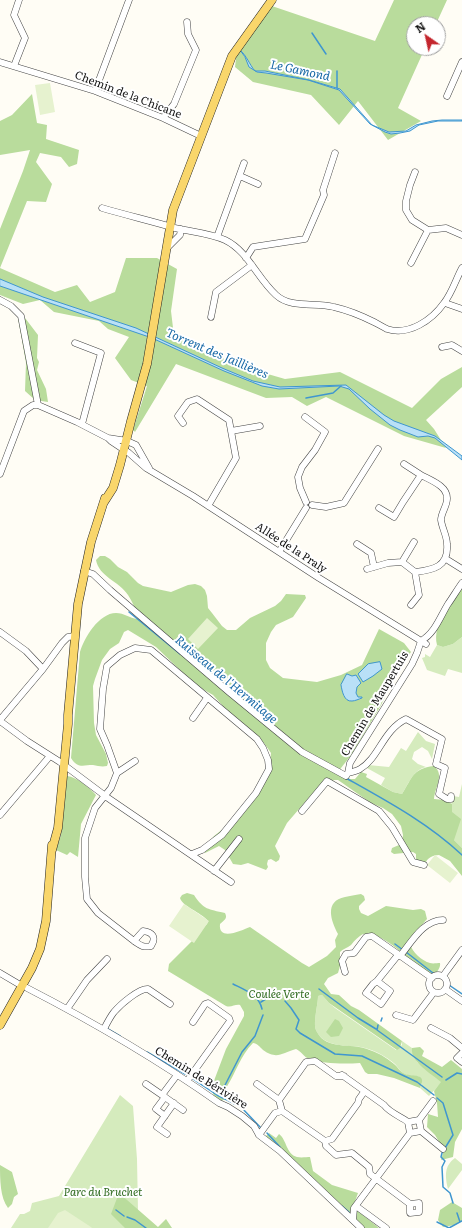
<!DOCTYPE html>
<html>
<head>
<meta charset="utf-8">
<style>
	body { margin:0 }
	#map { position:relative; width:462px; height:1228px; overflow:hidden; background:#fffdf5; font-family:Literata,serif }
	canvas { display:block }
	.north { position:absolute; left:406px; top:16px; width:40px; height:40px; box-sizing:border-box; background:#fff; border:1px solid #a0a0a0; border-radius:50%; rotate:326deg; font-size:11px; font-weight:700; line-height:16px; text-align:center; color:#111 }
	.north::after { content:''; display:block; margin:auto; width:14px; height:18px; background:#c4262e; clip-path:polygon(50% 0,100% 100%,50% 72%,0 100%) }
</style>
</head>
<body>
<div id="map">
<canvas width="462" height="1228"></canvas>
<div class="north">N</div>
</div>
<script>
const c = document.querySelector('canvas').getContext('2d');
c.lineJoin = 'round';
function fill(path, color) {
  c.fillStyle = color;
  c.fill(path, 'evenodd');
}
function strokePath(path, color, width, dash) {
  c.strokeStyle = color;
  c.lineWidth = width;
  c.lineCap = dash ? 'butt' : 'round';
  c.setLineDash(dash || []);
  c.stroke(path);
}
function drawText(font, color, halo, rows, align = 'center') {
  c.font = font + ' Literata,serif';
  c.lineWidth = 4;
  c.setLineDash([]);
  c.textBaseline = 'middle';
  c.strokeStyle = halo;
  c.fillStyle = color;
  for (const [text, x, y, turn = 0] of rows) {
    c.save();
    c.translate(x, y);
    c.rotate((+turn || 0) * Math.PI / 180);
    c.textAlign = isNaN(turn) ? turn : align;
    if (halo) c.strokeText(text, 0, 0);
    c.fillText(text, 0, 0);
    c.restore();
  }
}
fill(new Path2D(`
	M462,637V673L448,669L445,676L427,670L422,658L425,657V654L430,657L437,645L443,647L453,644Z
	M418,732L426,741L435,744L432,759L428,751L422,747L414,752L412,759L418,764L426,767C413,770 409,783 402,794L393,792L381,785L385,778L365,767L368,765L389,767L401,748L406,751Z
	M462,784V848L454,840C453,827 449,809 453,796L459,797Z
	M322,995L329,1003L335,1008L396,1050L402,1045V1041L412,1048L417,1062L442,1082L429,1096L420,1088L422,1085L421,1078C415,1074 409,1077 403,1073C400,1071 398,1067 395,1064C387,1057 376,1051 365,1048C350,1044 326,1049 317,1032C312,1025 318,1006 318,996Z
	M120,1095L133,1106L137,1159L138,1211L157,1228H11L20,1214H24L30,1211L32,1203L59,1196Z
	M455,1158L462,1164V1170L448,1189C445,1176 444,1166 455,1158Z`), '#d5ebbd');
fill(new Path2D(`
	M394,0H447L436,24H414V48H425L398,108L421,121L388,140L358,101L339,125L311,95L253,82L235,67L238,42L266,4L375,41Z
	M32,94L37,123L47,125L46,139L79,150L77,164L69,167L61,157L40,153L36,162L52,184L46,202L27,201L0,268V229L23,171L30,150L0,155V121L12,115Z
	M126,258H157L177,269L171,311L174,336L240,366L285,379L340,372L412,408L441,379L462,367V387L426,420L434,429L446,448L404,436L326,397L307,406L292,397L266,398L176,364L135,432L133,430L147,386L131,380L115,358L129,337L108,329L99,321L54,312L40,300L23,304L0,295V268L55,292L77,285L90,302L115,292Z
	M22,314L38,335L37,358L39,362L37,370L46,389L48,402L35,400L25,391L26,363L18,318Z
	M100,556H105L110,559L118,567L127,572L138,583L143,586L171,592L188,585L195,584L201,586L205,590L207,596L208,608L212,613L222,626L227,630H236L250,618L275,606L281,601L286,594L305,595L306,598L293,617L276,625L271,632L266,643V660L270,668L283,678L317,682L341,675L362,665L379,629L404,643L411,652L402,664L380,707L352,754L341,768L340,772L350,779H355L361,772L367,774L366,777L393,792L402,794C413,777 412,769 434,766C445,775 435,787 434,799L445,800L452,804V812L461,819L454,840L462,848V876L450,861L439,855C433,855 427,858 425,864L416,861V854L413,852L394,854L391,852L392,848L399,845L402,842L403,835L401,826L392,814L383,808L371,803L338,780H334L312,794L287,823L275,846L280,856L279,860L276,862L271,859L268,860L267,864L268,867L266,870L248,863L241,865L233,864L225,850L219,846L205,853L203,849L214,836L243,813L270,763L271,753L264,743L232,716L213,695L199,687L182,672L156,647L128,630L124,632L119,643L110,649L102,660L95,679L93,686L94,723L96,735L106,754L108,763L107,766C102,767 98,766 93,765C83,765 78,769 71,758L80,652C84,638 99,613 116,613C124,613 130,618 137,619L138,615C135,608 132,601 128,595C119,581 99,577 96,560Z
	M462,587V637L453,644L443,647L437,645C432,624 451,604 462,587Z
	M67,776C77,777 90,788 96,795L81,824L78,857L70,852L67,855L56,850L61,835Z
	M187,893L194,895C204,910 208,909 225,913C228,919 224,920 220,924C218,942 242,930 250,927L302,963L309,967L327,956L336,947L335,940L338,934C331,921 324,901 345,897C350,896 355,895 361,894L364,896L365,900L359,906V909L361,913L368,916L386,906L413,910L421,909L425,911L427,919L421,926L410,944C412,952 422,961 430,963C433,964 437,963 440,963C441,967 437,973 433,975C426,971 418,966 412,961C398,950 382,933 363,934C358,937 355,940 351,945C347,948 343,949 340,952V966L338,973L328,978L324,984L331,994L339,995L351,1006L359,1010L402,1041L400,1048L397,1050L329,1003L322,995L318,996C318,1006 312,1025 317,1032C326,1050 351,1043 367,1049C377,1052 386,1057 394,1064C398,1067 400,1072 405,1074C412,1077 428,1072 420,1088L394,1078L377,1074H368L365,1072L360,1063C345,1064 323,1064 309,1059C304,1057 301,1051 296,1049C282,1053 277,1060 263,1050C260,1047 257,1043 253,1043C240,1056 236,1073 226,1088L230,1093L229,1098L221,1101L217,1100L213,1094L212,1086L226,1049L244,1016V1012L240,1005C235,1004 231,1008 226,1006L168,971L169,964L196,937L200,930L207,924L208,921C201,912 183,907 180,898L182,895Z
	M335,1019L339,1021L343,1028L339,1036L331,1037L326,1032Z
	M420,1047L424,1051L422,1056L442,1067L451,1060L462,1069V1129L455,1142L453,1157L441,1160L444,1150L435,1135L427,1127L428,1114L438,1117L437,1103L434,1091L441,1082C432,1074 410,1062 412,1048Z
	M269,1133L276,1138L279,1134C287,1140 286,1154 297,1157C301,1158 307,1157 310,1157L313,1171L332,1185L358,1193L353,1207L379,1228H362L266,1136Z
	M0,1165L12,1172L18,1194L14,1197L12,1204L8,1208C0,1198 0,1179 0,1165Z
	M119,1193L158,1227L166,1219L172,1228H125L111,1214Z
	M452,1202L462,1208V1221L455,1225L443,1227L438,1220L440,1210Z`), '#b9dc9c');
fill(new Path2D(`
	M50,83L55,112L40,115L35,85Z
	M207,618L218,628L198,649L188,639Z
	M435,855L458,873L450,883L427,865Z
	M184,904L209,921L194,943L169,926Z
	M65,1210L91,1227L92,1228H48L58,1213Z`), '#e6f2cf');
const water = new Path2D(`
	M240,50C247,56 249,64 255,71H265L309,80L340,89L372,125L389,132L406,131L416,125L432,121L442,120H462V121H438L419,125L410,131L400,133L391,134L385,132L370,124L339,90L308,80L266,73L257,72L249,67L245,57Z
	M0,279L43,297L136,328L222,368L253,381L280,387L346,385L384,415L394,421L435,436L462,456V460L435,438L428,436L418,437L400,430L390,425L370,409L349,389L339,386L279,389L262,386L224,371L152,338L0,286Z
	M380,662L382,669L373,676L363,682L358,674L368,664Z
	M347,674L352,676L356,675L361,683L357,687L356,693L358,697H362V698C359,699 355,701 352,701C344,702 342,691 341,685Z`);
fill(water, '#b9e0f7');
strokePath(water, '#3f96cf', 1);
strokePath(new Path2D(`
	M312,33L326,54
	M337,88V71
	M306,398L333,393L341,386
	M129,612L180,654
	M346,778C387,801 428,823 462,855
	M395,944L403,950
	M406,952L433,973
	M233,984C245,990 259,995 262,1009
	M449,985L462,994
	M319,989L358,1018L376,1029
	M285,1001L291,1008L299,1020L296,1029L300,1033L335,1054L362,1056L417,1082L434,1095
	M261,1002L269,997L276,995L281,998
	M381,1021L382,1018
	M378,1025L377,1030L442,1077
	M108,1029L120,1036
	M147,1052L185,1074
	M193,1079L217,1095L241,1107L261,1128
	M446,1080L457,1073L462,1074
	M437,1098L443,1103L453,1135L442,1153L441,1157L445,1161L442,1167L443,1187L450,1193L453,1203
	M234,1104L230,1099L222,1093V1091L242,1052L255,1036L263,1015
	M267,1133L280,1147
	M342,1206L349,1212
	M116,1210L124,1216
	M457,1213L460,1222
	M127,1217L135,1220L146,1228
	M437,1222L449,1228L462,1221`), '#3f96cf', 1.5);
const minor = new Path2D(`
	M0,62L95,91L163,118L201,136
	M14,66L25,38L14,15L19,0
	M95,91L129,0
	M447,96L462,62
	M163,118L174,104L196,50L188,34L187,22
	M415,172L410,185L406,201V210L412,220L428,230L446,228L462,235
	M240,176L258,184
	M102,208C126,215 151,221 175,228C192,232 209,233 225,240C248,251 257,278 276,295C291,309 316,302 334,307C347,310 362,316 374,322C378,324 383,327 387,329C409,336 432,320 444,303C452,293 456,279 462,268
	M217,237L244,163
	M166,249L180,235L181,229
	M246,258L253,247L305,239L324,195L323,190L335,153
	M411,263L428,230
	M0,300L11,306L21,316L38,405
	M445,303L462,309
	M211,317L216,292L252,265
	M75,343L101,353L82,424
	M442,347L452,345L462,351
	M305,417L325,432L315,450L302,467L298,477L300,488L306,502
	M183,423L178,416L188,402L197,399L229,420L236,458L208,506
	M231,431L260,426
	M108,438L127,441L136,445L149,468
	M404,464L421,475
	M0,474L24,411L33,405H38L77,422L108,438L111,441L129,453L146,468L193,496L319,578L426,644
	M312,505L326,507L344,503L378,449
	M357,544L371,553L374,567
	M279,552L306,508
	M446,559L462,569
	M402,562L414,542
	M367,569L388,563L402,562L415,572C433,570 449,567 447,544C447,536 442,528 441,520C441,513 447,506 447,499C448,486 430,480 421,475L403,502L394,517L379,508
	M84,571L93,574L110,590L229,692L302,752L346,776L348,773L350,763L412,664L417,653L421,641C435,633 440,617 448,604C453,597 457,590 462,583
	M411,605L419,595L415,572
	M0,632L26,651L43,669
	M193,718L207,698
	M0,720L43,669L62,643L68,637L75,636
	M0,721L27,741L60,762L108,798L231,882
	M117,773L135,761
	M348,773C352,772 357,771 360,769C379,758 383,730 406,719L442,739L436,764L445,768L439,794L447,799H451V796
	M302,811L327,781L379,811L392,827L413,862L424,865
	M0,815L50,756
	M214,871L239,839
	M134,941L143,931C152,932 157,937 151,946C143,948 140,945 134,941L98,913L87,899L85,877V838L95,808L111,788L117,773L107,745L100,729L103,689L107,666L120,655L135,648L151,650L257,739L263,748L268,760L269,769L256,793L222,835L202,850L192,854
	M400,956C411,943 423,920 443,920
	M345,972L342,961L346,954L354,953L366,937L372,936L432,978
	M0,973L22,986
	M429 984a9 9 0 1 1 18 0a9 9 0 1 1-18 0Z
	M443,976L462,950
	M377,981L390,991L381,1004L366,993L373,984L377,981L398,955
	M27,988C93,1022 158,1060 219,1103L228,1107L242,1116L254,1126L259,1135L280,1151L361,1228
	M445,989L462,1001
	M67,1009L87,980L107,959
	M396,1015L413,1020L434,992
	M431,1028L450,1038L462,1048
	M104,1029C107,1023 110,1017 114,1012C120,1005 139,988 148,989L170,1004
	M462,1053L457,1058L462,1062
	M342,1075L384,1105C390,1113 400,1116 408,1122
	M187,1081L230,1021L229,1018L208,1003L205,1004L193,1022
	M146,1084L162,1095L177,1075
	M257,1084L279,1100L282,1111L325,1141L326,1146L336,1155L352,1153L369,1167L370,1174L410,1204L419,1203V1212L410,1213V1204
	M162,1095L183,1110
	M279,1100L306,1062L315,1061L336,1076H344
	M165,1116L156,1109L165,1097
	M419,1120L421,1131L410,1133L408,1122Z
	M419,1120L433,1101
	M421,1131L443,1149
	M167,1134L157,1127L174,1103
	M259,1135L275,1113L282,1111
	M325,1141L332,1139L358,1103L359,1099L364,1092
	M356,1206L386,1228
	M353,1220L354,1208L410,1133`);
const major = new Path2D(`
	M104,502L113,488L120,465L131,421L147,364L173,210L232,56L272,0
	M52,850L58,828L68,724V715L78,604L91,542L105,498
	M0,1025L32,968L40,949L46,921L52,845`);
strokePath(minor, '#444', 7);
strokePath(major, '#222', 9);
strokePath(minor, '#fff', 6);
strokePath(major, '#f9d66b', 8);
drawText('11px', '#111', '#fff', [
	["Chemin de la Chicane",128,95,21],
	["Allée de la Praly",291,548,33],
	["Chemin de Maupertuis",375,704,-59],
	["Chemin de Bérivière",201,1078,32]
]);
drawText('italic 11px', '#2f6b1f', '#fff', [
	["Coulée Verte",279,995],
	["Parc du Bruchet",103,1193]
]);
drawText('italic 12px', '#1768a6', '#fff', [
	["Le Gamond",300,71,12],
	["Torrent des Jaillières",217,354,23],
	["Ruisseau de l'Hermitage",226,680,40]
]);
</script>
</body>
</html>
